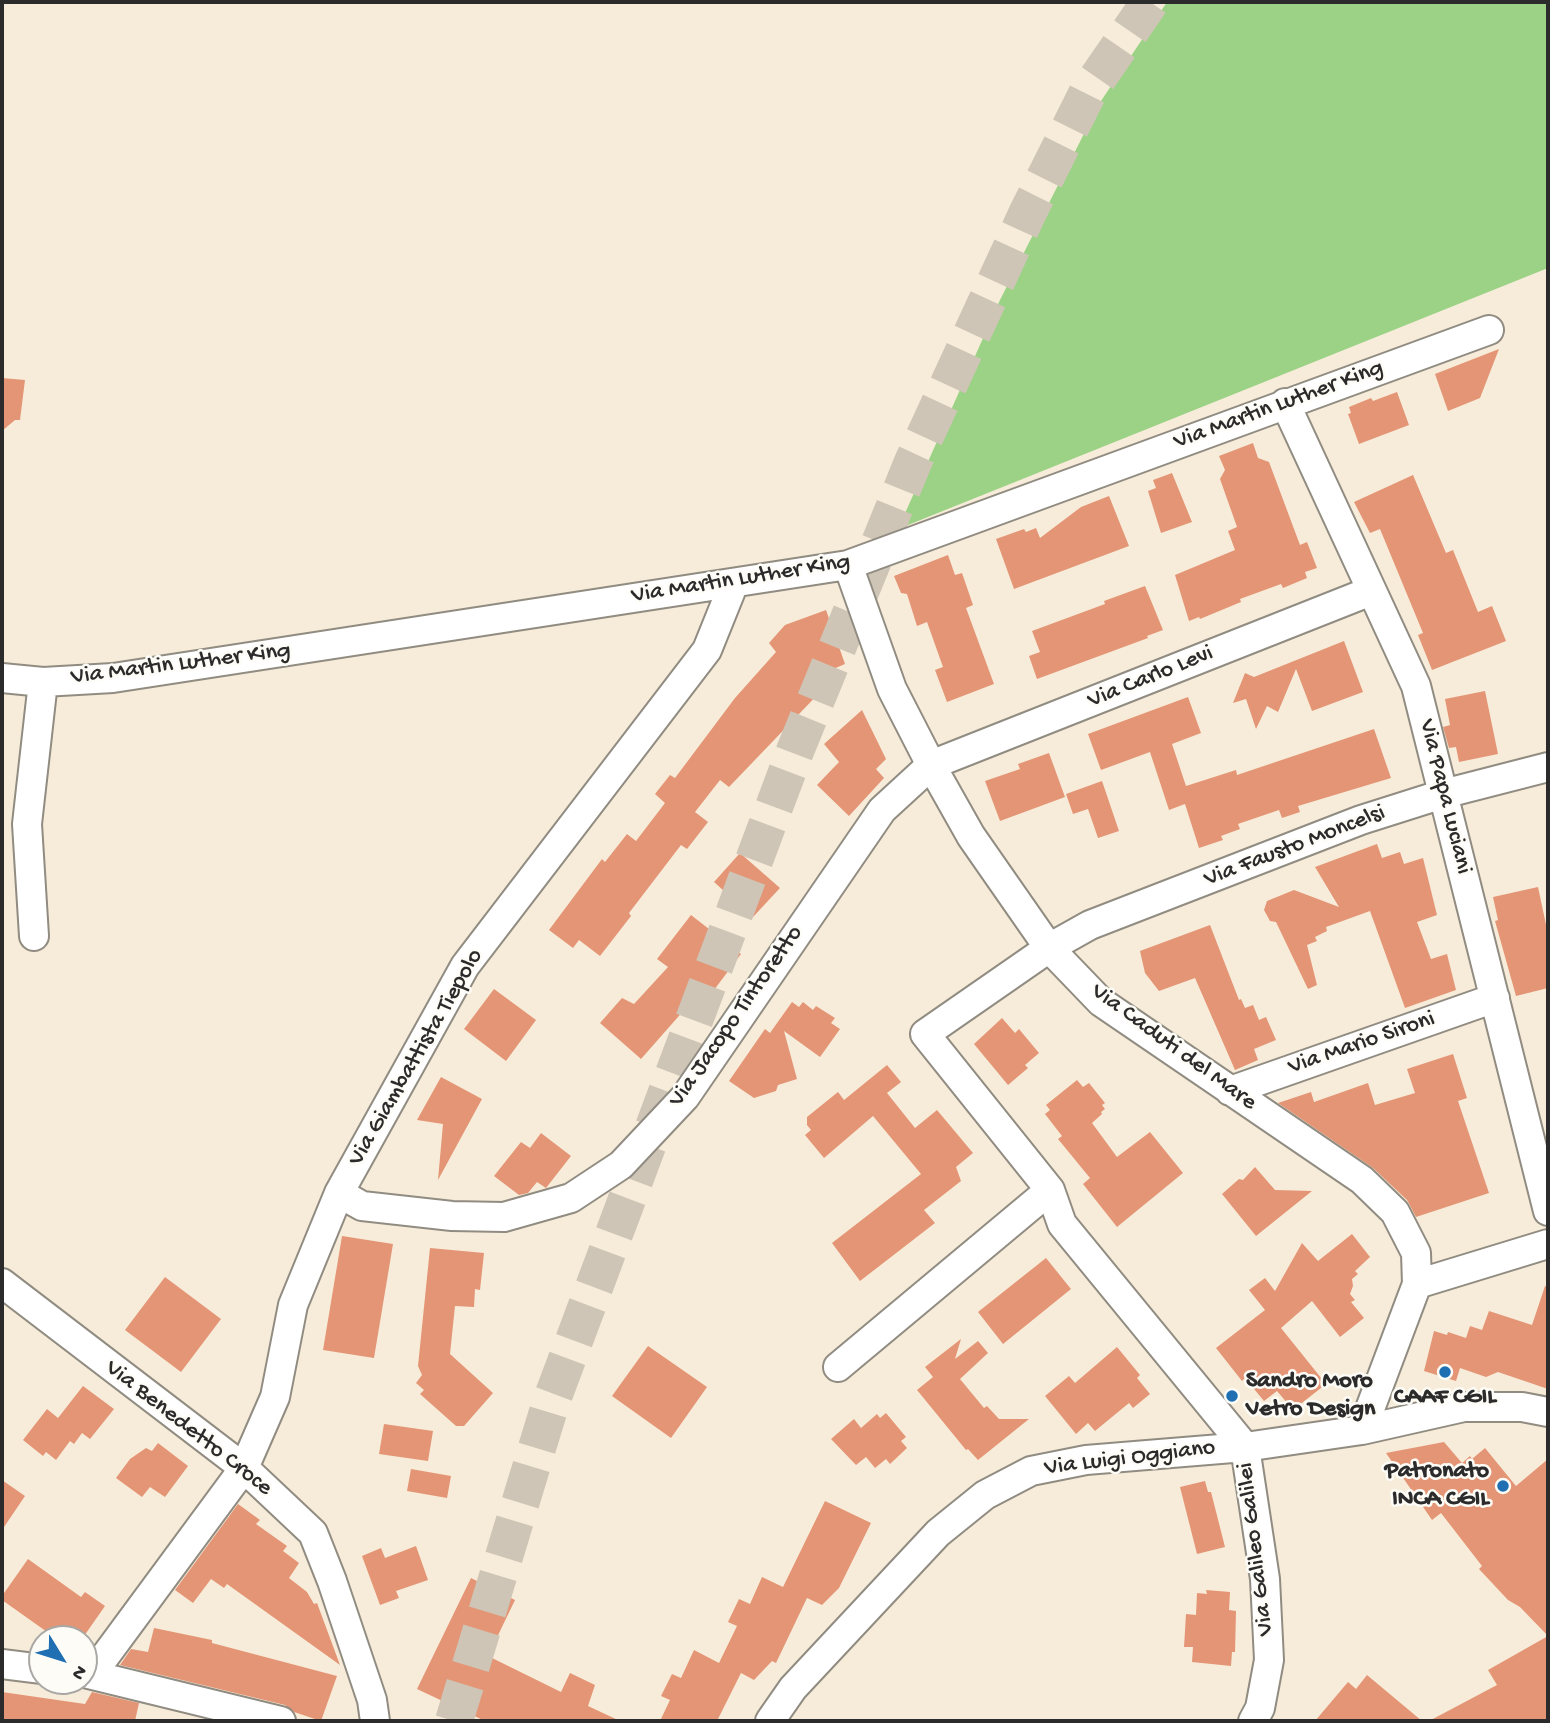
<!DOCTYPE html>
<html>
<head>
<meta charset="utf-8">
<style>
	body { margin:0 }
	#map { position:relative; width:1550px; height:1723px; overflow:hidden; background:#f7ecd9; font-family:"Gochi Hand",sans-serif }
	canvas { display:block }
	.frame { position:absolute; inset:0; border:4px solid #2b2b2b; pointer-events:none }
	.north { position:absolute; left:28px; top:1625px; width:70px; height:70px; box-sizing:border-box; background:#fdfcf7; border:2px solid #a9a8a5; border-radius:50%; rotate:128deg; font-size:19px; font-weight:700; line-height:28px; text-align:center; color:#2b2b2b }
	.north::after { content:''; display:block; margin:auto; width:24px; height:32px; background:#1f6fb2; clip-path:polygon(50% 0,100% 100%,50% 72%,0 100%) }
</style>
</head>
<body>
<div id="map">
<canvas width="1550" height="1723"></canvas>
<div class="frame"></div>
<div class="north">N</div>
</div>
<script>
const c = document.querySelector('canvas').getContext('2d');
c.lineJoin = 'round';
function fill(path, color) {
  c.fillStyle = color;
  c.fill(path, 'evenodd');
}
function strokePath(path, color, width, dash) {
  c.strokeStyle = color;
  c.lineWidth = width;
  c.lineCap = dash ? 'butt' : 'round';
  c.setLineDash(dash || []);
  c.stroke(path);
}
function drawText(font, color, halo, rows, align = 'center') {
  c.font = font + ' "Gochi Hand",sans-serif';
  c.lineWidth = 5;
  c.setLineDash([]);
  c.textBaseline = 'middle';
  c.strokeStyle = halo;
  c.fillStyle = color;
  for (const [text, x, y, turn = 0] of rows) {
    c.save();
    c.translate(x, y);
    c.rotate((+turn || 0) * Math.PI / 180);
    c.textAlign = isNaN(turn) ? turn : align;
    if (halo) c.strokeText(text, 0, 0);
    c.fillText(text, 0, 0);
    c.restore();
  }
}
fill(new Path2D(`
	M1167,2H1548V268L898,529L1000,300L1099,104Z`), '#9bd285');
fill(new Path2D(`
	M1499,349L1480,398L1448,411L1435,374Z
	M2,378L25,380L20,420H15L2,431Z
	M1397,392L1409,425L1359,444L1348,414L1351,413L1349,407L1371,398L1373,401Z
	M1253,443L1258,458L1269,462L1300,545L1307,542L1317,568L1305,572L1307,578L1283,588L1281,584L1240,599L1241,602L1200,619L1199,617L1189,621L1175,575L1235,550L1228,531L1237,527L1220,479L1225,470L1219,456Z
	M1172,473L1192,522L1161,533L1148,491L1156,488L1153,480Z
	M1413,475L1446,553L1453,550L1478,612L1492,606L1506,641L1432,670L1418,635L1423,633L1380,529L1370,533L1354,502Z
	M1109,496L1129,546L1014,589L996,539L1024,529L1026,532L1036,528L1040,538L1081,507Z
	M948,555L955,575L962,573L973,605L966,608L994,684L947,702L935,670L943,667L927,622L917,626L907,594L901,593L894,576Z
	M1145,586L1163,630L1147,636L1148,638L1037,679L1029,656L1040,652L1032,631L1105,604L1104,601Z
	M826,610L845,664L812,678L823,689L729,787L720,780L695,812L708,822L687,849L681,845L629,913L631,916L600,956L579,940L573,948L549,930L602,859L605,862L627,834L636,841L665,803L655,794L670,775L675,778L735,698L776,652L769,643L785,625Z
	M1344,641L1363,692L1312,711L1296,669L1278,712L1267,706L1256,729L1246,699L1233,703L1245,673L1254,677Z
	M1485,691L1498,754L1459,762L1456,747L1449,748L1443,727L1450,725L1445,699Z
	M1188,697L1201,733L1172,744L1186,786L1236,770L1237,775L1374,729L1391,778L1298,806L1300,812L1282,818L1279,810L1238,824L1240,829L1221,836L1223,840L1199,848L1185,804L1169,810L1150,752L1101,770L1088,734Z
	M862,710L886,759L876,769L884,778L849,816L817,785L839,762L824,744Z
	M1049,753L1065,797L1000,821L985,781L1020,769L1018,764Z
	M1102,781L1119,831L1098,838L1088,809L1073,814L1066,794Z
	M1377,844L1382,858L1400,852L1404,864L1423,858L1437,915L1417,922L1431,959L1447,954L1456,990L1405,1008L1370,911L1326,927L1327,931L1315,937L1317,941L1307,945L1317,985L1308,989L1276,922L1270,921L1264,910L1267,901L1294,890L1339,907L1315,867Z
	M740,853L780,888L753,917L714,882Z
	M1538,887L1548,934V988L1516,996L1495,921L1498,920L1493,897Z
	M691,915L741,954L708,998L700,992L641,1059L600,1023L622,998L634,1004L668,967L657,959Z
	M1210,925L1239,1000L1241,999L1245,1008L1253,1005L1259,1020L1266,1017L1276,1040L1254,1049L1258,1060L1235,1070L1195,978L1159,991L1145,973L1140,951Z
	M494,989L536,1020L506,1061L464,1029Z
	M792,1002L799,1007L803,1002L813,1010L816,1006L835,1018L831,1023L840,1029L820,1057L784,1031L797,1079L778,1085L776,1091L754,1098L729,1081L765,1029L770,1033Z
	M1002,1018L1015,1033L1019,1029L1039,1053L1025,1065L1028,1068L1008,1085L974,1044Z
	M1453,1054L1467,1098L1458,1101L1489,1193L1416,1217L1407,1200L1373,1168L1278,1103L1311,1092L1314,1102L1368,1083L1375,1105L1415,1093L1407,1069Z
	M887,1065L901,1082L887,1093L915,1128L937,1110L973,1153L956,1167L961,1181L924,1210L935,1223L860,1281L832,1243L921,1174L873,1116L824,1158L805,1135L811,1130L807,1125V1117L838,1092L844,1100Z
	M441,1077L482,1099L438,1180L443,1124L417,1120Z
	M1077,1080L1083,1087L1089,1083L1105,1103L1102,1105L1105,1109L1101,1112L1102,1114L1092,1123L1117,1157L1150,1132L1183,1173L1117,1227L1083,1184L1090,1178L1058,1139L1062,1136L1045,1114L1050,1110L1046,1105Z
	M541,1133L571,1156L546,1188L537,1182L528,1193L519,1195L494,1176L521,1142L530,1148Z
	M1255,1167L1275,1190L1312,1191L1256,1236L1222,1194L1239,1179L1243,1180Z
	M1352,1234L1370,1257L1355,1271L1358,1274L1352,1279L1353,1286L1350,1294L1355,1300L1351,1302L1364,1318L1340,1337L1312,1301L1281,1328L1326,1384L1293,1410L1277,1391L1264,1401L1245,1378L1242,1381L1216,1348L1265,1310L1249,1290L1265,1278L1275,1291L1302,1243L1318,1261Z
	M342,1236L393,1244L374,1358L323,1350Z
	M430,1248L484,1253L480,1290L475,1289L474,1307L455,1306L450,1354L493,1393L464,1426H456L420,1394L424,1390L416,1383L422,1375L418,1366Z
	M1046,1258L1071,1289L1003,1344L978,1312Z
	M165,1277L221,1319L181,1372L125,1330Z
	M1545,1286L1548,1287V1389L1498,1372L1486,1377L1460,1368L1456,1381L1424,1371L1434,1331L1447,1335L1448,1332L1466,1338L1470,1326L1482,1330L1489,1311L1532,1325Z
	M961,1339L955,1359L978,1341L988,1353L960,1379L984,1408L987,1406L999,1419H1029L978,1460L968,1449L966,1450L917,1390L933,1377L925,1367Z
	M648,1346L707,1387L671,1438L612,1396Z
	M1117,1347L1140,1375L1137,1378L1150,1394L1133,1408L1129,1403L1095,1431L1088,1423L1076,1434L1045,1396L1069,1376L1075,1383Z
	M83,1386L114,1409L90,1439L82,1433L74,1444L70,1441L56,1460L46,1452L43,1456L23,1440L47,1409L58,1418Z
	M886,1413L906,1437L901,1441L907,1448L890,1464L886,1459L875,1468L866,1457L856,1465L831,1439L854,1419L861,1428L877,1414L880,1418Z
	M384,1424L433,1431L428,1461L379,1454Z
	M1444,1442L1462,1463L1470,1456L1472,1459L1485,1448L1516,1486L1548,1459V1721H1429L1497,1685L1488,1670L1548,1636L1520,1607L1508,1600L1479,1569L1482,1566L1441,1513L1432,1520L1386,1453Z
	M158,1443L188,1466L165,1497L150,1487L142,1497L116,1478L130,1459L146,1448L152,1451Z
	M411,1469L451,1476L447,1498L407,1491Z
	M2,1480L25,1496L2,1530Z
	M1205,1481L1208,1492H1211L1225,1547L1197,1554L1180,1487Z
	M825,1501L871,1523L839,1588L822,1605L807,1598L776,1663L772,1661L754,1680L741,1673L717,1721H660L670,1700L661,1696L672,1674L681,1678L694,1650L719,1663L737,1626L728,1622L739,1599L750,1604L762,1577L783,1587Z
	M238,1504L260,1520L256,1524L287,1546L283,1551L299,1563L289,1578L307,1592L314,1604L317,1603L340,1665L227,1584L224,1588L211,1579L193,1603L175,1590Z
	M416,1546L428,1580L396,1591L399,1598L380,1605L362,1556L381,1548L385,1558Z
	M28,1559L81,1597L85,1592L105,1606L82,1639H57L2,1600V1596Z
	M471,1578L515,1600L488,1656L561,1692L570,1673L595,1685L588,1706L620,1721H485L417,1689Z
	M1206,1590L1230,1592L1229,1610L1236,1611L1235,1652H1232L1231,1666L1192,1662L1193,1647H1184L1186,1614L1196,1615L1197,1593L1207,1594Z
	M154,1628L212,1640V1643L337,1676L321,1721L294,1712L285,1705L120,1665L131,1649L148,1652Z
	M1367,1675L1422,1721H1315L1348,1682L1356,1689Z
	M2,1692L85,1704L92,1692L139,1703L135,1721H2Z`), '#e49575');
strokePath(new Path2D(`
	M454,1721L551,1402L795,751L913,462L1028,212L1088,92L1150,2`), '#cec5b6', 38, [38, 19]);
const minor = new Path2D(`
	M1285,403L1416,686L1548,1211
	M848,565L892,689L931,765L971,836L1049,948L1101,1002L1362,1180L1395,1212L1416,1253L1417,1284L1362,1430
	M2,678L43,682L113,678L848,565L1489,330
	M34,936L27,824L43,682
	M1230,1091L1495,998
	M339,1193L362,1206L452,1216L504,1217L571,1198L621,1165L685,1097L882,810L931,765L1371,591
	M2,1283L244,1468L313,1533L332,1581L372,1700L375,1721
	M1417,1284L1548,1244
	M838,1367L1050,1190
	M2,1664L42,1669
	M84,1673L281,1721
	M92,1674L244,1468L275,1397L293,1305L339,1193L465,966L707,650L734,583
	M770,1721L793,1688L938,1533L985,1495L1031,1471L1086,1460L1245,1447L1362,1430L1464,1407H1522L1548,1412
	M1253,1721L1260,1708L1269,1660L1265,1579L1245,1447L1062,1224L1050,1190L925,1034L1049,948L1090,925L1361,820L1443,794L1548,767`);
strokePath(minor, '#918c82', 32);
strokePath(minor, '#fff', 28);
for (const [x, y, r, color] of [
	[1445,1372,7,"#1f6fb2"],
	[1232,1396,7,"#1f6fb2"],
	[1503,1486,7,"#1f6fb2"]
]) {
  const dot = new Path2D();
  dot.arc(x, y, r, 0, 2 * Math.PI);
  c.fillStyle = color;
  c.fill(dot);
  strokePath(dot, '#fdfcf7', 2.5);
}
drawText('24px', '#2b2b2b', '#fdfcf7', [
	["Via Martin Luther King",1279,406,-20],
	["Via Martin Luther King",741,580,-9],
	["Via Martin Luther King",181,665,-7],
	["Via Carlo Levi",1151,678,-22],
	["Via Papa Luciani",1444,797,76],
	["Via Fausto Moncelsi",1295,847,-21],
	["Via Jacopo Tintoretto",737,1017,-55],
	["Via Mario Sironi",1362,1044,-19],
	["Via Caduti del Mare",1173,1048,36],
	["Via Giambattista Tiepolo",417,1058,-60],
	["Via Benedetto Croce",188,1429,38],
	["Via Luigi Oggiano",1130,1459,-7],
	["Via Galileo Galilei",1257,1549,-97]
]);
drawText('bold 24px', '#2b2b2b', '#fdfcf7', [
	["Sandro Moro",1246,1382],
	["Vetro Design",1246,1410],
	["CAAF CGIL",1445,1398,"center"],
	["Patronato",1489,1472,"right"],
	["INCA CGIL",1489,1500,"right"]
], 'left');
</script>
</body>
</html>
